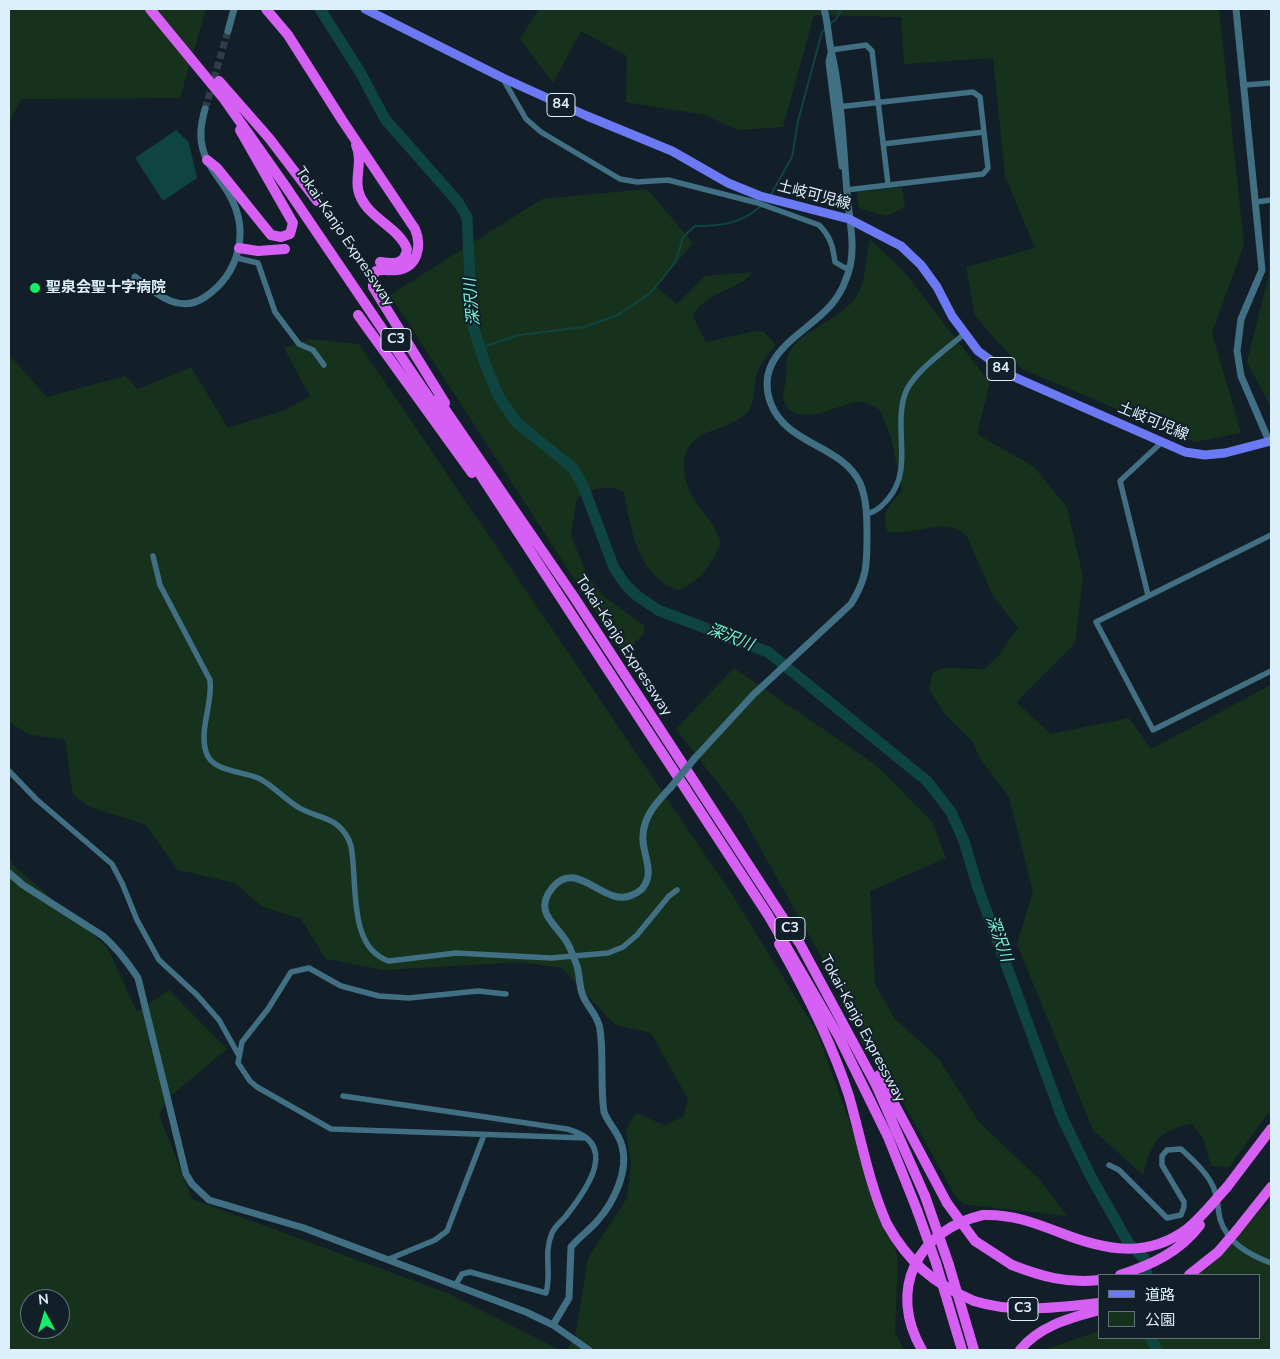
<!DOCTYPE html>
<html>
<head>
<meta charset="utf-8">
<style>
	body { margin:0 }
	#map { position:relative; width:1280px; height:1359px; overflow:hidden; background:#121f28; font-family:"Nunito Sans","Noto Sans JP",sans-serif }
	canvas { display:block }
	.frame { position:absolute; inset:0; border:10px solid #dcf0fc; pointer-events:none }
	.legend { position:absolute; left:1098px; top:1274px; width:162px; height:65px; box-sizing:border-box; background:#121f28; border:1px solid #63737d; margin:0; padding:6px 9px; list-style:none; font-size:15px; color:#dcf0fc }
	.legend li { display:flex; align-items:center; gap:10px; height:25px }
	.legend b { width:25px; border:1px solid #63737d }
	.north { position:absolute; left:20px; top:1289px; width:50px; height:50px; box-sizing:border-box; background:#121f28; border:1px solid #63737d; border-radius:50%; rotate:354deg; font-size:14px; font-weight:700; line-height:20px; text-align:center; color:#dcf0fc }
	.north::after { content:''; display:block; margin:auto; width:18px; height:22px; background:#17ee67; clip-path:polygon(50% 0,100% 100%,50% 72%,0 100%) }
</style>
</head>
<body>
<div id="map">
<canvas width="1280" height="1359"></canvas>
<div class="frame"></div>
<ul class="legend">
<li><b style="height:6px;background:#6c79f4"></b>道路</li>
<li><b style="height:14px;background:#16321d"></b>公園</li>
</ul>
<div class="north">N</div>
</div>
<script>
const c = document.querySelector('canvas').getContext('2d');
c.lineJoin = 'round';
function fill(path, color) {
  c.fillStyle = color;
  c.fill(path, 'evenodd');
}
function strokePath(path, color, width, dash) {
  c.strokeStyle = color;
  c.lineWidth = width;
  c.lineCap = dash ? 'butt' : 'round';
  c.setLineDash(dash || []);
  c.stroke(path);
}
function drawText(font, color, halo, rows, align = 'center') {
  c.font = font + ' "Nunito Sans","Noto Sans JP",sans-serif';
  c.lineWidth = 4;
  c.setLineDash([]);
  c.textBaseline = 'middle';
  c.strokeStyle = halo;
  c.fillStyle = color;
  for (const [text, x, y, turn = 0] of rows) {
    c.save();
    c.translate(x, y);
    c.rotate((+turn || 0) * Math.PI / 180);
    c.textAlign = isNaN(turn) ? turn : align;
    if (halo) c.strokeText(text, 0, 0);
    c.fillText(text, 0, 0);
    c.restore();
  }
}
fill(new Path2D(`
	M9,9H206L180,98L21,99L9,123Z
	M539,9H1219L1244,244L1212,333L1241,433L1195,442L1022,369L975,316L966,267L1035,248L1005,176L993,58L904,64L901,17L814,15L783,127L738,130L705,115L626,102L627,56L581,31L553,83L520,39Z
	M902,187L905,207L886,216L862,209L858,206L857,192Z
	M647,189L693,243L656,287L677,304L705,276L753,272C738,292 702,292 693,317L706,342L755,331L764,332L776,345C770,353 760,363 757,373C753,385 756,399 749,410C741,422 719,428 706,433C693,439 685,448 684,462C682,500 712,512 721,543C711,564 702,580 679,590C637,577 631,529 624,492C606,484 593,488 577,498L571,535L586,573L603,596L644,625V634L623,654L390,295L542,199Z
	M1269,207H1271V407L1247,362L1269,275Z
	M870,239L905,273L990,383L977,434L1034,467L1067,507L1083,577L1075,643L1016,702L1051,734L1129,718L1151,749L1271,685V1109L1229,1167L1211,1166L1203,1138L1192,1124C1156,1130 1152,1143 1143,1175L1093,1130L1017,944L1033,892L1009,797L980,758L972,741L944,713L929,689L933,672L944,668L984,669L999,655L1018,628L993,596L967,536C944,515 917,536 888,532C879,513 890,504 902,491L891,437L880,410C875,408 868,403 863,402C842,401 817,421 795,413C783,408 781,396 785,385C788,375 785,364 788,355C797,330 846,319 859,292C866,277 866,255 870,239Z
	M310,339L359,344L733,896L817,1032L898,1257L895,1333L904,1350H566L575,1337L588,1258L627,1198L631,1164L626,1130L636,1113L664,1125L683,1117L688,1099L651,1033L615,1025L562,968L521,962L384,970L326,959L301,919L263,907L235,883L178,870L146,825L90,807L73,795L65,740L27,734L9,721V355L47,397L125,376L138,389L191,367L228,428L285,410L310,396L284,348Z
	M734,668L877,766L933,823L946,858L870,891L875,984L894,1018L938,1058L979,1122L1039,1179L1067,1216L964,1204L956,1197L740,812L676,729Z
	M9,856L13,865L107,947L137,1012L169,990L227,1049L168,1098L159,1115L192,1199L447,1293L560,1350H9ZM30,1299H60V1329H30Z
	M1271,1201V1350H1044L1099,1331V1338H1259V1275H1193Z`), '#16321d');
fill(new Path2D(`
	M176,130L189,143L197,178L163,201L135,158Z`), '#0f4540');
strokePath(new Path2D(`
	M830,24L836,19L842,9
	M770,196L792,157L798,121L822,32L826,27
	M480,348L518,335L584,327L618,315L649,294L658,284L676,261L683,237L695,226C721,226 742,224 762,205`), '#0f4540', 2);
strokePath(new Path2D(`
	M320,9L360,72L385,119L458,202L467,217L472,323L485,364L499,397L517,423L573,468L584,488L614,568L625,584L636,595L658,610L768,652L927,781L951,812L964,841L977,885L1062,1117L1090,1175L1129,1244L1144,1258L1147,1275
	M1151,1338L1157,1350`), '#0f4540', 11);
strokePath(new Path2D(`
	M205,109L228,31`), '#303e48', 7, [7, 3.5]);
strokePath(new Path2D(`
	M831,50L866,45L872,51L888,184
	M503,79L526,119L541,132L620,179L637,182L668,180L758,203L819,225C830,236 833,246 835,262L845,268L850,267
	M1244,85L1271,83
	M837,107L973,92L980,97L988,168L983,174L846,190
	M883,144L984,132
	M1256,202L1271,200
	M237,258L258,263L275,312L299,344L313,350L324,365
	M867,514C877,511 881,507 888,499C914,469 893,429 905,394C912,373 947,349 964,334
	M1271,535L1096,622L1153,730L1271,671
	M153,556L160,585L210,680C213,704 199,728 206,752C212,772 242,771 258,778C273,785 284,799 298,807C310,815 325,816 336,824C343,829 349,838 351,846C358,881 347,948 389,961L456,953L551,958L608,953L623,947L637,935L669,896L677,890
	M1148,595L1120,481L1162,442
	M9,771L36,799L112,864L122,883L137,920L159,960L197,995L219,1020L238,1054
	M506,994L478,991L409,998L379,996L341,986L309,968L291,972L268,1009L242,1042L238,1063L250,1081L257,1087L331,1129L587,1138
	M343,1096L567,1129C620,1143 588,1188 566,1216C561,1222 555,1226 552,1233C543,1254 552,1273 546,1293L470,1272L462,1274L456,1284
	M1109,1165L1119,1170L1167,1218L1181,1215L1184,1207V1202L1162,1165V1156L1167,1150L1181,1149C1193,1160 1211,1176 1215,1192C1218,1200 1218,1210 1220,1219C1227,1243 1250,1255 1271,1263
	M389,1259L435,1240L447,1231L484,1135`), '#416f84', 5.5);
strokePath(new Path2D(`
	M1236,9L1262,270L1241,319L1237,351L1241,376L1269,441
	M228,31L234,9
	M831,53L829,62L842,166
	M135,277C155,293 179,315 205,297C239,274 250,232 230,196C222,181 208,168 203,150C199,136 201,124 205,109
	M695,758L753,695L851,604C867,578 867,565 867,536C867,518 867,500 860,483C842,445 787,445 771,404C752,354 805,335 831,305C837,298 843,288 846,279C858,252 849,220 847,193C843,145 842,97 831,50C828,36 828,22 824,9
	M9,873L23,885L103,936C117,948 128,963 138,978L186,1174L192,1184L209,1200L304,1228L526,1312L553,1325L589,1350
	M553,1325L569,1298L571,1247C579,1237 590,1230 598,1220C614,1202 629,1170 622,1146C619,1133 609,1125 604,1112C600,1085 604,1057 600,1029C598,1015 588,1008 583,996C579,987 580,976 577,966C575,960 572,954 570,948C561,926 530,914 553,887C578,858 604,908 632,895C637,893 642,890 644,886C655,870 641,852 643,835C644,815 658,801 671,787`), '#416f84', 7);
strokePath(new Path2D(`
	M365,9L503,78L587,116L672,151L728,183L760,196L849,219L901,246L921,265L937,287L952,316L978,351L997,365L1012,376L1185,452L1205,455L1225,453L1271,441`), '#6c79f4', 9);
strokePath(new Path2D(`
	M150,9L224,99L286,187L455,436L768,915L839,1037L888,1137L917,1210
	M266,9L288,35L342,120L415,229C422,246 418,267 397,270C389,271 383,269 376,271L373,276V287L445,403
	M219,81L269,138L317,201
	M356,145C364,163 352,181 361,198C371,219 399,228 407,249C405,265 393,264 380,262
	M207,160L217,168L271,235L281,237L290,234L293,223L240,130
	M239,248L258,251L285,249
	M358,315L472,473
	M438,399L574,597L800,944L876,1085L925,1196
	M779,944C806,992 832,1043 849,1096C861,1138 869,1184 887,1224
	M879,1075L947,1203
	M1227,1187L1271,1129
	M1236,1231L1271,1187
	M936,1263L962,1350
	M949,1265L974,1350
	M1012,1265C1040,1276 1068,1284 1099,1280
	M974,1301C1015,1314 1057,1307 1099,1303
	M922,1350C887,1290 917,1230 983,1215
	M1020,1350C1039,1326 1070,1318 1099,1310`), '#d560f3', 10);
strokePath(new Path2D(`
	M671,787L695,758`), '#416f84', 7);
strokePath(new Path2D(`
	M925,1196L949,1265
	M947,1203L975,1241L1012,1265
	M917,1210L936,1263
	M983,1215C1012,1214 1035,1223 1061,1233C1104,1250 1147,1259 1187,1229C1202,1217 1214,1201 1227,1187
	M887,1224C908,1262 934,1284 974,1301
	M1120,1275C1151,1265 1180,1252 1200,1225
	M1189,1275L1218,1252L1236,1231`), '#d560f3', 10);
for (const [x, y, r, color] of [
	[35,288,6,"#17ee67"]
]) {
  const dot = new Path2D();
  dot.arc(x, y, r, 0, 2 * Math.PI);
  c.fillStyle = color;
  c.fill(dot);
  strokePath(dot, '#121f28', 2);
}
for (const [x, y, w] of [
	[561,105,28],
	[396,340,30],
	[1001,369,28],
	[790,929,30],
	[1023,1309,30]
]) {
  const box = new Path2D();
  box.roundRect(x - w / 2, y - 11.5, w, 23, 4);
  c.fillStyle = '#121f28';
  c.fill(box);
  strokePath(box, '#dcf0fc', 1);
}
drawText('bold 14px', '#dcf0fc', null, [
	["84",561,105],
	["C3",396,340],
	["84",1001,369],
	["C3",790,929],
	["C3",1023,1309]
]);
drawText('15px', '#dcf0fc', '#121f28', [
	["土岐可児線",814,196,15],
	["Tokai-Kanjo Expressway",344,237,56],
	["土岐可児線",1153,422,23],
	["Tokai-Kanjo Expressway",623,646,57],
	["Tokai-Kanjo Expressway",862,1029,62]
]);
drawText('bold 15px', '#dcf0fc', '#121f28', [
	["聖泉会聖十字病院",46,288]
], 'left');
drawText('italic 16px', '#72f5d2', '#121f28', [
	["深沢川",473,302,-95],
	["深沢川",730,638,21],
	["深沢川",998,939,70]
]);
</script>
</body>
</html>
